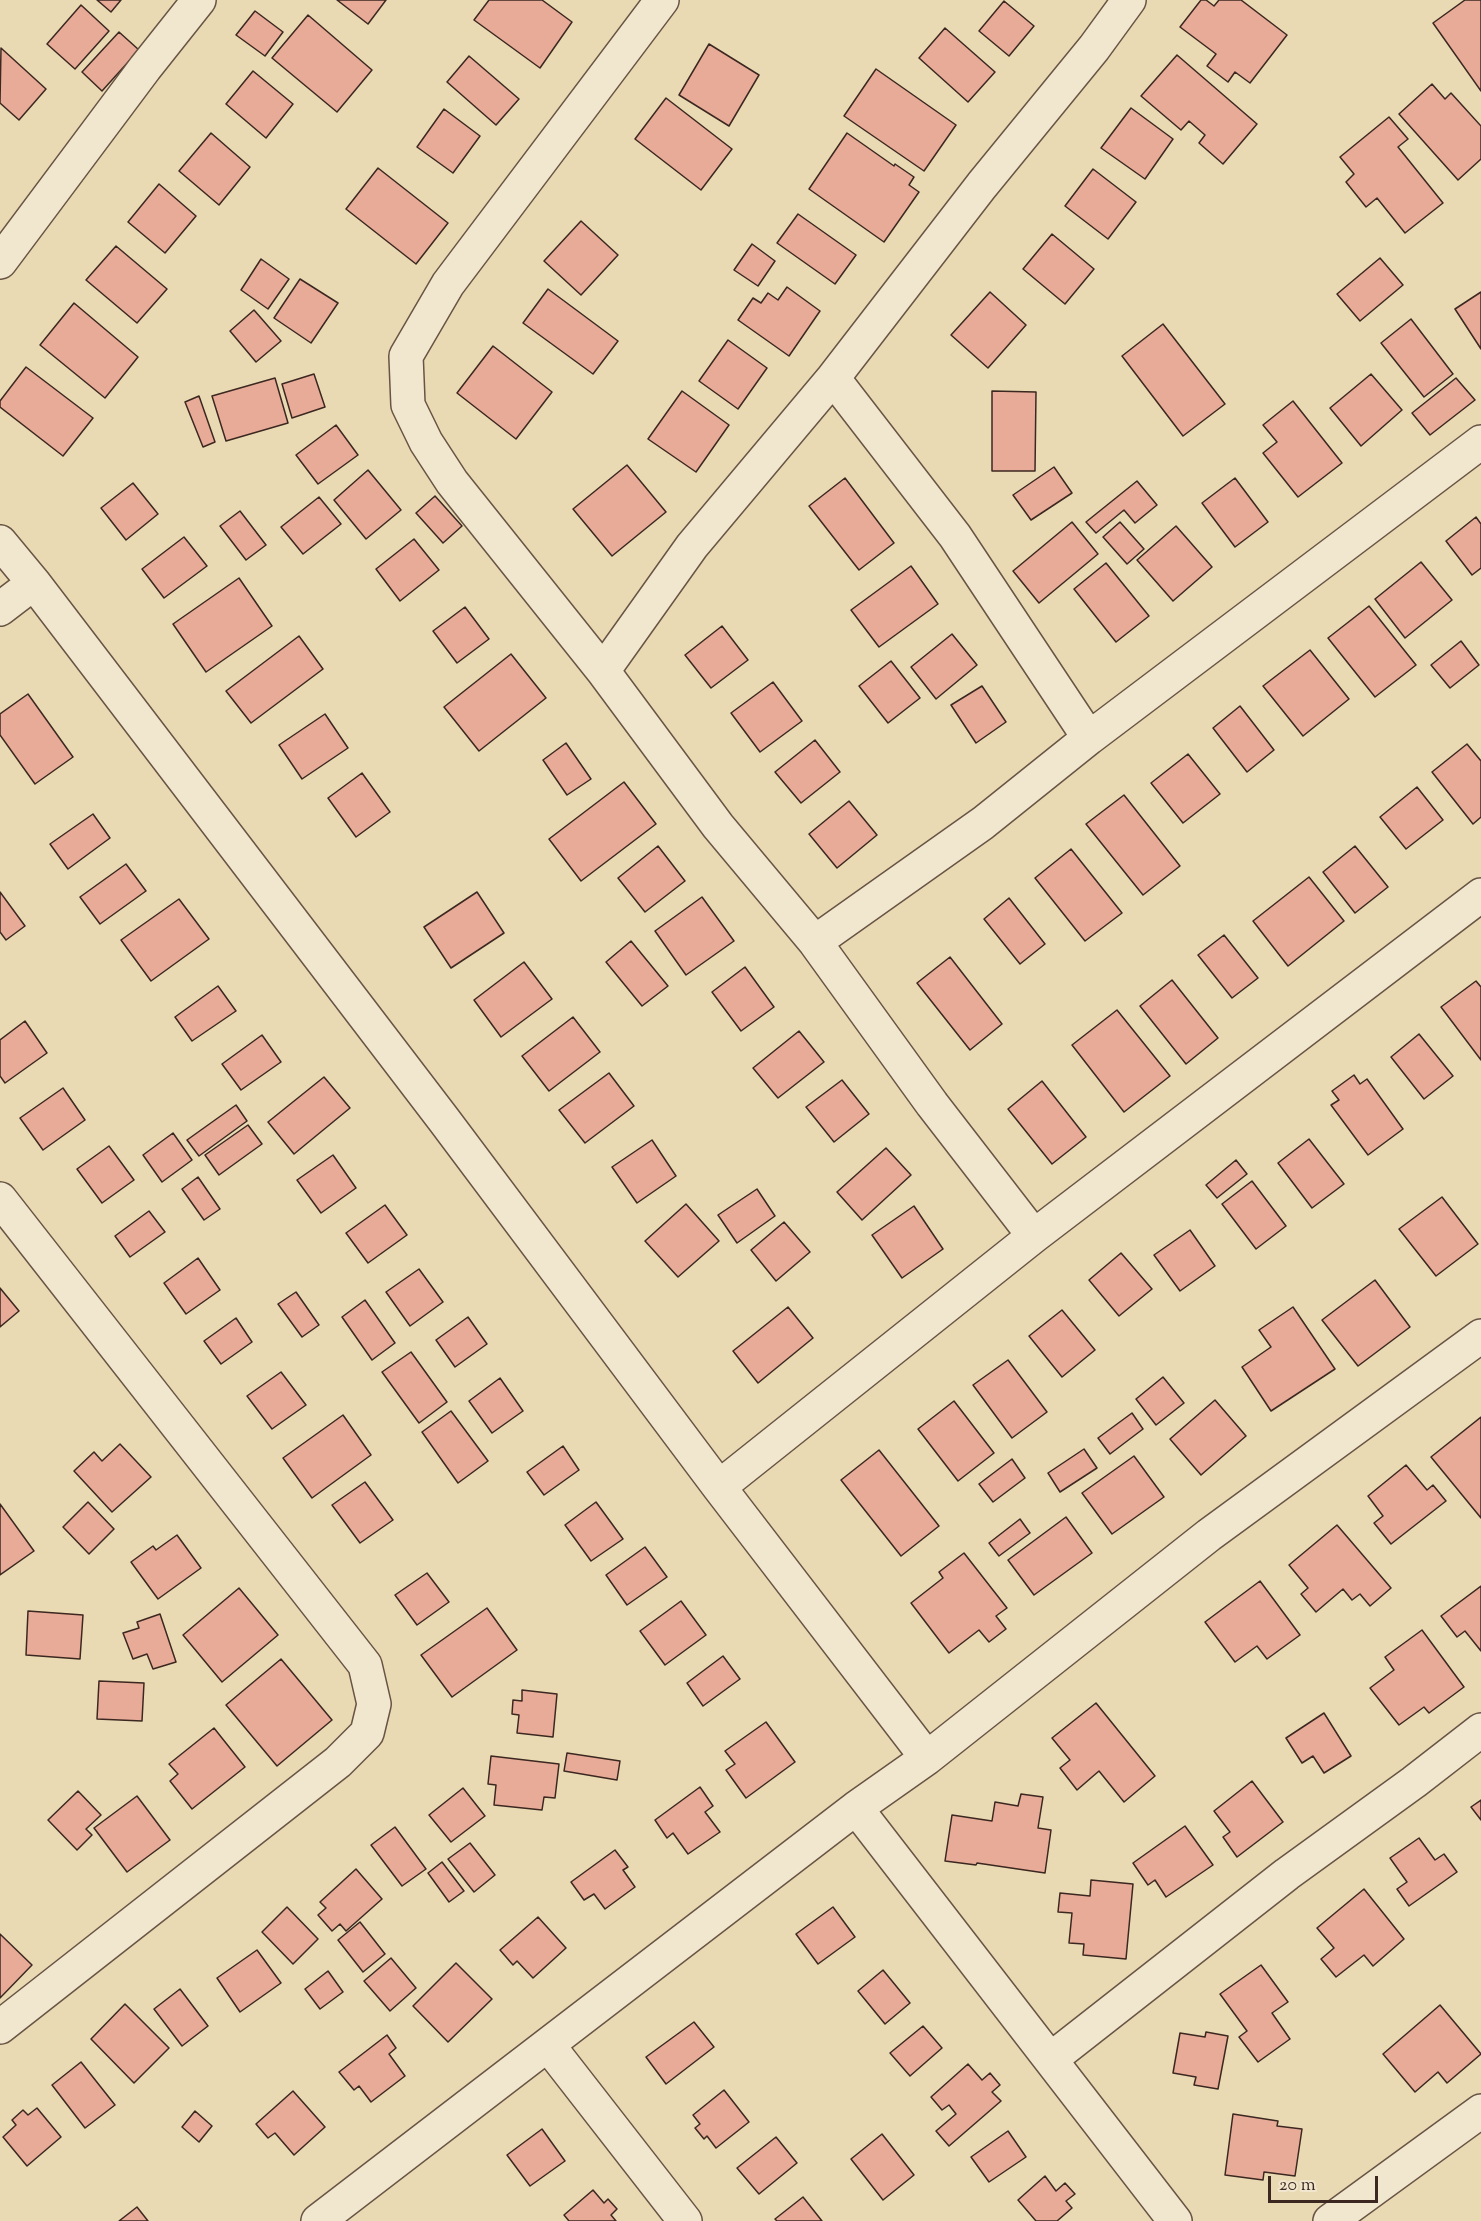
<!DOCTYPE html>
<html>
<head>
<meta charset="utf-8">
<style>
	body { margin:0 }
	#map { position:relative; width:1481px; height:2221px; overflow:hidden; background:#eadab3; font-family:"Sorts Mill Goudy",serif }
	canvas { display:block }
	.scale { position:absolute; left:1268px; top:2176px; width:110px; height:27px; box-sizing:border-box; border:3px solid #3c2820; border-top:0; padding-left:8px; font-size:18px; line-height:21px; white-space:nowrap; color:#3c2820; -webkit-text-stroke:4px #f1e7ce; paint-order:stroke }
</style>
</head>
<body>
<div id="map">
<canvas width="1481" height="2221"></canvas>
<div class="scale">20 m</div>
</div>
<script>
const c = document.querySelector('canvas').getContext('2d');
c.lineJoin = 'round';
function fill(path, color) {
  c.fillStyle = color;
  c.fill(path, 'evenodd');
}
function strokePath(path, color, width, dash) {
  c.strokeStyle = color;
  c.lineWidth = width;
  c.lineCap = dash ? 'butt' : 'round';
  c.setLineDash(dash || []);
  c.stroke(path);
}
const building = new Path2D(`
	M97,0H121L111,12Z
	M337,0H386L368,24Z
	M489,0H542L572,22L540,68L474,20Z
	M1201,0H1206L1214,6L1219,0H1241L1287,35L1250,83L1235,72L1228,82L1207,66L1216,54L1180,27Z
	M1465,0H1481V91L1433,23Z
	M1004,1L1034,26L1009,56L979,31Z
	M81,5L109,31L75,69L47,44Z
	M255,11L283,32L265,56L236,35Z
	M308,15L372,70L337,112L272,58Z
	M945,28L995,72L968,102L919,58Z
	M119,32L139,50L102,91L82,72Z
	M709,44L759,75L729,126L679,95Z
	M1,48L46,89L19,120L0,103Z
	M1177,55L1257,124L1223,164L1199,143L1205,135L1189,121L1181,130L1141,96Z
	M469,56L519,99L496,125L447,82Z
	M876,69L956,125L924,171L844,116Z
	M253,71L293,104L266,138L226,104Z
	M1432,84L1445,99L1451,93L1481,126V159L1458,180L1399,114Z
	M666,98L732,149L701,190L635,139Z
	M1131,108L1173,139L1145,179L1101,148Z
	M444,109L480,136L453,173L417,147Z
	M1389,117L1408,139L1398,147L1443,203L1405,233L1377,198L1366,207L1346,182L1354,174L1340,157Z
	M211,133L250,167L219,205L179,171Z
	M847,133L894,166L895,164L914,177L909,185L919,192L884,242L809,189Z
	M378,168L448,223L416,264L346,209Z
	M1093,169L1136,202L1108,239L1065,206Z
	M159,184L196,216L165,253L128,222Z
	M798,214L856,255L835,284L777,243Z
	M581,221L618,255L581,295L544,261Z
	M1052,234L1094,269L1065,304L1023,269Z
	M752,244L775,261L758,286L734,270Z
	M116,246L167,289L137,323L86,280Z
	M1380,258L1403,285L1360,321L1337,294Z
	M261,259L289,279L268,309L241,290Z
	M300,279L338,303L311,343L274,318Z
	M787,287L820,311L789,356L738,320L753,298L761,303L768,293L778,300Z
	M548,289L618,341L593,374L523,323Z
	M990,292L1026,325L988,368L951,335Z
	M1481,292V349L1455,309Z
	M74,303L138,357L105,398L40,345Z
	M254,310L281,341L256,362L230,331Z
	M1411,319L1453,374L1424,397L1381,343Z
	M1163,324L1225,404L1183,436L1122,356Z
	M728,340L767,368L738,409L699,381Z
	M493,346L552,392L516,439L457,393Z
	M26,367L93,418L63,456L0,407V401Z
	M314,374L325,407L292,418L282,384Z
	M1371,374L1402,410L1361,446L1330,408Z
	M275,378L288,423L226,441L212,396Z
	M1456,378L1475,400L1430,435L1412,413Z
	M682,391L729,425L696,472L648,439Z
	M992,391L1036,392L1035,471H992Z
	M199,396L215,442L203,447L185,402Z
	M1293,401L1342,463L1298,497L1263,453L1277,442L1263,425Z
	M336,425L358,455L318,484L296,455Z
	M627,465L666,512L612,556L573,509Z
	M1054,467L1072,493L1031,520L1013,495Z
	M368,470L401,510L366,539L334,500Z
	M845,478L894,543L859,570L809,506Z
	M1235,478L1268,522L1235,547L1202,503Z
	M1137,481L1157,505L1135,523L1124,510L1096,533L1086,522Z
	M133,483L158,514L126,540L101,508Z
	M435,496L462,526L443,543L416,513Z
	M319,497L341,524L303,554L281,527Z
	M240,511L266,545L246,560L220,526Z
	M1476,517L1481,524V568L1472,575L1446,541Z
	M1072,522L1098,554L1039,603L1013,571Z
	M1120,522L1144,549L1127,564L1103,537Z
	M1176,526L1212,567L1173,601L1137,560Z
	M184,537L207,566L164,598L142,569Z
	M414,539L439,570L400,601L376,569Z
	M1421,562L1452,600L1405,638L1375,599Z
	M1106,563L1149,616L1116,642L1074,589Z
	M911,566L938,604L879,647L851,610Z
	M239,578L272,626L206,672L173,624Z
	M1369,606L1416,665L1375,697L1328,638Z
	M465,607L489,639L457,663L433,631Z
	M722,626L748,660L711,688L685,655Z
	M952,634L977,665L936,699L911,667Z
	M299,636L323,669L251,723L226,691Z
	M1461,641L1479,665L1450,688L1431,665Z
	M1310,650L1349,699L1303,736L1263,686Z
	M511,654L546,698L479,751L444,707Z
	M891,661L920,698L888,723L859,686Z
	M773,682L802,721L760,752L731,713Z
	M982,686L1006,722L976,743L951,705Z
	M28,694L73,757L35,784L0,735V714Z
	M1240,706L1274,750L1247,772L1213,728Z
	M325,714L348,748L302,779L279,745Z
	M815,740L840,772L801,803L775,772Z
	M566,743L591,779L567,795L543,760Z
	M1467,744L1481,761V817L1473,824L1432,772Z
	M1188,754L1220,794L1183,823L1151,783Z
	M362,773L390,812L356,837L328,798Z
	M624,782L656,824L581,881L549,839Z
	M1417,787L1443,820L1406,849L1380,817Z
	M1124,795L1180,866L1143,895L1086,824Z
	M849,801L877,835L837,868L809,834Z
	M93,814L110,838L68,869L50,844Z
	M658,846L685,881L645,912L618,878Z
	M1355,846L1388,887L1355,913L1323,872Z
	M1071,849L1122,913L1085,941L1035,878Z
	M126,864L146,891L100,924L80,897Z
	M1309,877L1344,921L1288,966L1253,921Z
	M0,892L25,926L6,940L0,932Z
	M477,892L504,933L451,968L424,927Z
	M702,897L734,941L686,975L655,931Z
	M1009,898L1045,944L1020,964L984,919Z
	M179,899L209,939L151,981L121,940Z
	M1224,935L1258,978L1232,998L1198,955Z
	M631,941L668,986L642,1006L606,962Z
	M950,957L1002,1024L970,1050L917,983Z
	M524,962L552,999L501,1037L474,1000Z
	M745,967L774,1007L741,1031L712,992Z
	M1172,980L1218,1038L1186,1064L1140,1006Z
	M1476,981L1481,987V1060L1441,1007Z
	M218,986L236,1011L192,1041L175,1017Z
	M1117,1010L1170,1076L1124,1112L1072,1045Z
	M573,1017L600,1052L549,1091L522,1056Z
	M25,1021L47,1053L5,1083L0,1076V1040Z
	M799,1031L824,1062L778,1098L753,1068Z
	M1419,1034L1453,1076L1424,1099L1391,1057Z
	M262,1035L281,1062L241,1090L222,1064Z
	M609,1073L634,1106L585,1143L559,1110Z
	M1354,1075L1360,1084L1367,1079L1403,1129L1368,1155L1331,1105L1339,1100L1332,1091Z
	M324,1077L350,1108L294,1154L268,1122Z
	M842,1080L869,1114L834,1142L806,1107Z
	M1042,1081L1086,1137L1052,1164L1008,1109Z
	M63,1088L85,1120L43,1150L20,1118Z
	M236,1105L247,1121L199,1156L187,1140Z
	M248,1125L262,1144L219,1175L205,1155Z
	M173,1133L192,1160L162,1182L143,1155Z
	M1309,1139L1344,1184L1312,1208L1278,1163Z
	M652,1140L676,1176L637,1203L612,1167Z
	M109,1146L134,1180L102,1203L77,1169Z
	M886,1148L911,1175L862,1220L837,1192Z
	M333,1155L356,1188L321,1213L297,1180Z
	M1236,1160L1247,1174L1217,1198L1206,1185Z
	M198,1177L220,1209L204,1220L182,1189Z
	M1252,1181L1286,1226L1256,1249L1222,1204Z
	M757,1189L775,1216L737,1243L718,1215Z
	M1442,1197L1478,1244L1436,1276L1399,1229Z
	M686,1204L719,1241L678,1277L645,1241Z
	M385,1205L407,1235L368,1263L346,1233Z
	M914,1206L943,1249L902,1278L872,1235Z
	M149,1211L165,1232L130,1257L115,1236Z
	M784,1222L810,1252L776,1281L751,1250Z
	M1190,1230L1215,1266L1180,1291L1154,1255Z
	M1121,1253L1152,1289L1119,1316L1089,1280Z
	M198,1258L220,1290L186,1314L164,1283Z
	M419,1269L443,1302L410,1326L386,1292Z
	M1375,1280L1410,1327L1358,1366L1322,1320Z
	M0,1288L19,1311L0,1327Z
	M296,1292L319,1325L302,1337L278,1304Z
	M365,1300L395,1343L372,1360L342,1317Z
	M788,1307L813,1338L758,1383L733,1351Z
	M1293,1307L1335,1369L1271,1411L1242,1367L1271,1347L1259,1330Z
	M1062,1310L1095,1350L1062,1377L1029,1336Z
	M468,1317L487,1344L455,1367L436,1340Z
	M236,1318L252,1342L221,1364L204,1341Z
	M411,1352L447,1402L419,1423L382,1372Z
	M1008,1360L1047,1412L1012,1438L973,1385Z
	M281,1372L306,1405L272,1429L247,1396Z
	M1163,1377L1184,1403L1156,1425L1136,1399Z
	M500,1378L523,1411L492,1433L469,1401Z
	M1215,1400L1246,1436L1201,1475L1170,1439Z
	M954,1401L994,1453L958,1481L918,1429Z
	M451,1411L488,1461L458,1483L422,1432Z
	M1132,1413L1143,1429L1110,1454L1098,1438Z
	M343,1415L371,1455L312,1498L283,1458Z
	M1481,1417V1518L1431,1457Z
	M120,1444L151,1477L112,1512L74,1471L94,1452L102,1461Z
	M563,1446L579,1470L544,1495L527,1472Z
	M1084,1449L1097,1468L1060,1492L1048,1473Z
	M879,1450L939,1526L901,1556L841,1480Z
	M1134,1456L1164,1497L1112,1534L1082,1493Z
	M1012,1459L1025,1478L993,1502L979,1484Z
	M1406,1465L1427,1490L1433,1485L1446,1501L1391,1544L1374,1523L1383,1516L1368,1496Z
	M365,1482L393,1520L360,1543L332,1505Z
	M88,1502L114,1529L89,1554L63,1527Z
	M596,1502L623,1539L591,1561L565,1525Z
	M0,1504L34,1551L0,1575Z
	M1066,1517L1092,1553L1034,1595L1008,1560Z
	M1020,1519L1030,1533L999,1556L989,1543Z
	M1337,1525L1391,1588L1370,1606L1360,1594L1352,1600L1343,1589L1316,1612L1301,1594L1308,1588L1289,1565Z
	M177,1535L201,1568L158,1599L131,1562L153,1546L156,1550Z
	M645,1547L667,1577L627,1605L606,1575Z
	M964,1553L1007,1608L996,1616L1006,1629L989,1642L979,1630L949,1653L911,1603L943,1578L939,1572Z
	M427,1573L449,1602L417,1625L395,1595Z
	M1260,1581L1300,1635L1267,1659L1257,1646L1235,1662L1205,1622Z
	M1481,1586V1651L1465,1631L1457,1637L1441,1616Z
	M239,1588L278,1635L222,1682L183,1635Z
	M681,1601L706,1635L665,1665L640,1631Z
	M487,1608L517,1650L452,1697L421,1655Z
	M28,1611L83,1615L80,1659L26,1655Z
	M160,1614L176,1662L153,1669L147,1654L133,1659L123,1633L139,1628L137,1622Z
	M1422,1630L1464,1687L1429,1713L1424,1707L1399,1725L1370,1688L1394,1670L1385,1657Z
	M723,1656L740,1679L703,1706L687,1683Z
	M281,1659L332,1720L277,1766L226,1705Z
	M99,1681L144,1683L142,1721L97,1719Z
	M522,1690L557,1694L553,1737L517,1733L519,1715L512,1714L513,1700L522,1701Z
	M1096,1703L1155,1776L1124,1802L1099,1771L1077,1790L1060,1768L1070,1760L1052,1738Z
	M1324,1713L1351,1756L1324,1773L1313,1756L1302,1763L1286,1738Z
	M766,1722L795,1762L746,1798L726,1770L735,1764L725,1751Z
	M214,1728L245,1767L192,1809L170,1781L178,1774L169,1764Z
	M567,1753L620,1761L617,1780L564,1771Z
	M491,1756L559,1764L555,1798L544,1797L542,1810L494,1805L496,1785L488,1784Z
	M1252,1781L1283,1822L1237,1857L1223,1837L1230,1832L1214,1811Z
	M700,1787L713,1806L705,1812L720,1832L688,1854L673,1833L667,1838L655,1820Z
	M463,1788L485,1816L451,1842L429,1815Z
	M78,1791L101,1815L86,1829L92,1835L77,1850L48,1820Z
	M1021,1794L1043,1797L1038,1828L1051,1830L1045,1873L977,1863L976,1865L945,1861L952,1815L992,1821L995,1802L1018,1806Z
	M137,1796L170,1840L127,1872L94,1828Z
	M1481,1800V1820L1471,1807Z
	M1185,1826L1213,1865L1166,1897L1155,1880L1148,1885L1133,1863Z
	M395,1827L426,1869L402,1886L371,1845Z
	M1419,1838L1435,1860L1444,1854L1457,1872L1409,1906L1397,1889L1407,1882L1390,1858Z
	M470,1843L495,1875L474,1892L448,1859Z
	M615,1850L628,1867L623,1870L635,1887L605,1909L594,1894L584,1900L571,1882Z
	M442,1862L464,1891L449,1902L428,1873Z
	M356,1869L382,1899L346,1931L340,1924L332,1931L318,1915L326,1908L320,1902Z
	M1091,1880L1133,1884L1126,1959L1083,1955L1084,1944L1069,1943L1072,1913L1058,1912L1060,1893L1090,1896Z
	M1364,1889L1404,1939L1373,1966L1364,1955L1336,1977L1321,1959L1334,1948L1317,1928Z
	M287,1907L318,1939L293,1964L262,1932Z
	M833,1907L855,1937L818,1964L796,1934Z
	M538,1917L566,1948L533,1978L517,1961L513,1965L500,1950Z
	M360,1922L385,1954L363,1972L338,1940Z
	M0,1934L32,1965L0,1998Z
	M257,1950L281,1983L240,2012L217,1978Z
	M391,1958L416,1988L390,2011L364,1981Z
	M456,1963L492,1999L448,2042L413,2006Z
	M1261,1965L1288,2002L1272,2013L1290,2039L1258,2062L1239,2037L1247,2031L1220,1994Z
	M883,1970L910,2003L885,2024L858,1991Z
	M328,1971L343,1992L320,2009L305,1989Z
	M180,1989L208,2026L182,2046L154,2009Z
	M125,2004L169,2048L134,2083L91,2039Z
	M1440,2005L1481,2054L1447,2083L1438,2072L1415,2092L1383,2054Z
	M694,2022L714,2047L666,2084L646,2057Z
	M923,2026L942,2048L910,2076L890,2053Z
	M1206,2032L1228,2036L1218,2089L1194,2085L1196,2077L1173,2073L1180,2033L1205,2037Z
	M387,2035L396,2048L389,2054L405,2076L371,2102L359,2086L354,2090L339,2072Z
	M81,2062L115,2105L85,2128L52,2085Z
	M968,2064L982,2080L990,2073L1000,2085L992,2092L1001,2101L949,2146L936,2131L956,2114L949,2105L942,2110L931,2097Z
	M724,2090L749,2122L716,2148L707,2136L704,2139L695,2128L700,2124L693,2115Z
	M293,2091L325,2127L294,2155L275,2133L268,2138L256,2124Z
	M37,2108L61,2137L27,2166L3,2137L16,2125L12,2120L23,2110L28,2115Z
	M195,2111L212,2126L199,2142L182,2127Z
	M1233,2114L1278,2121L1277,2126L1302,2129L1295,2176L1264,2172L1263,2180L1225,2175Z
	M542,2129L565,2161L530,2186L507,2155Z
	M1008,2131L1026,2157L989,2182L971,2157Z
	M882,2134L914,2175L883,2200L851,2159Z
	M776,2137L797,2163L759,2194L737,2168Z
	M1045,2176L1056,2191L1065,2183L1075,2194L1066,2201L1072,2208L1057,2221H1036L1018,2200Z
	M593,2190L604,2203L608,2199L617,2209L611,2215L616,2221H569L564,2215Z
	M803,2197L822,2221H777L775,2219Z
	M137,2207L148,2221H119Z`);
fill(building, '#e7ab98');
strokePath(building, '#3c2820', 1.5);
const minor = new Path2D(`
	M662,0L448,284L406,356L408,405L426,442L452,482L603,671L718,826L815,942L932,1104L1034,1236
	M0,262L145,68L199,0
	M833,378L955,536L1089,738
	M0,542L34,583L444,1120L719,1487L927,1758
	M0,609L34,583
	M603,671L692,546L833,378L982,185L1094,48L1129,0
	M815,942L983,823L1089,738L1481,442
	M0,1199L365,1665L374,1704L367,1733L338,1762L0,2027
	M719,1487L1034,1236L1481,895
	M856,1808L1175,2221
	M548,2045L685,2221
	M1051,2059L1287,1874L1414,1782L1481,1730
	M318,2221L856,1808L927,1758L1209,1535L1481,1336
	M1330,2221L1481,2111`);
strokePath(minor, '#685445', 36);
strokePath(minor, '#f1e7ce', 33);
</script>
</body>
</html>
